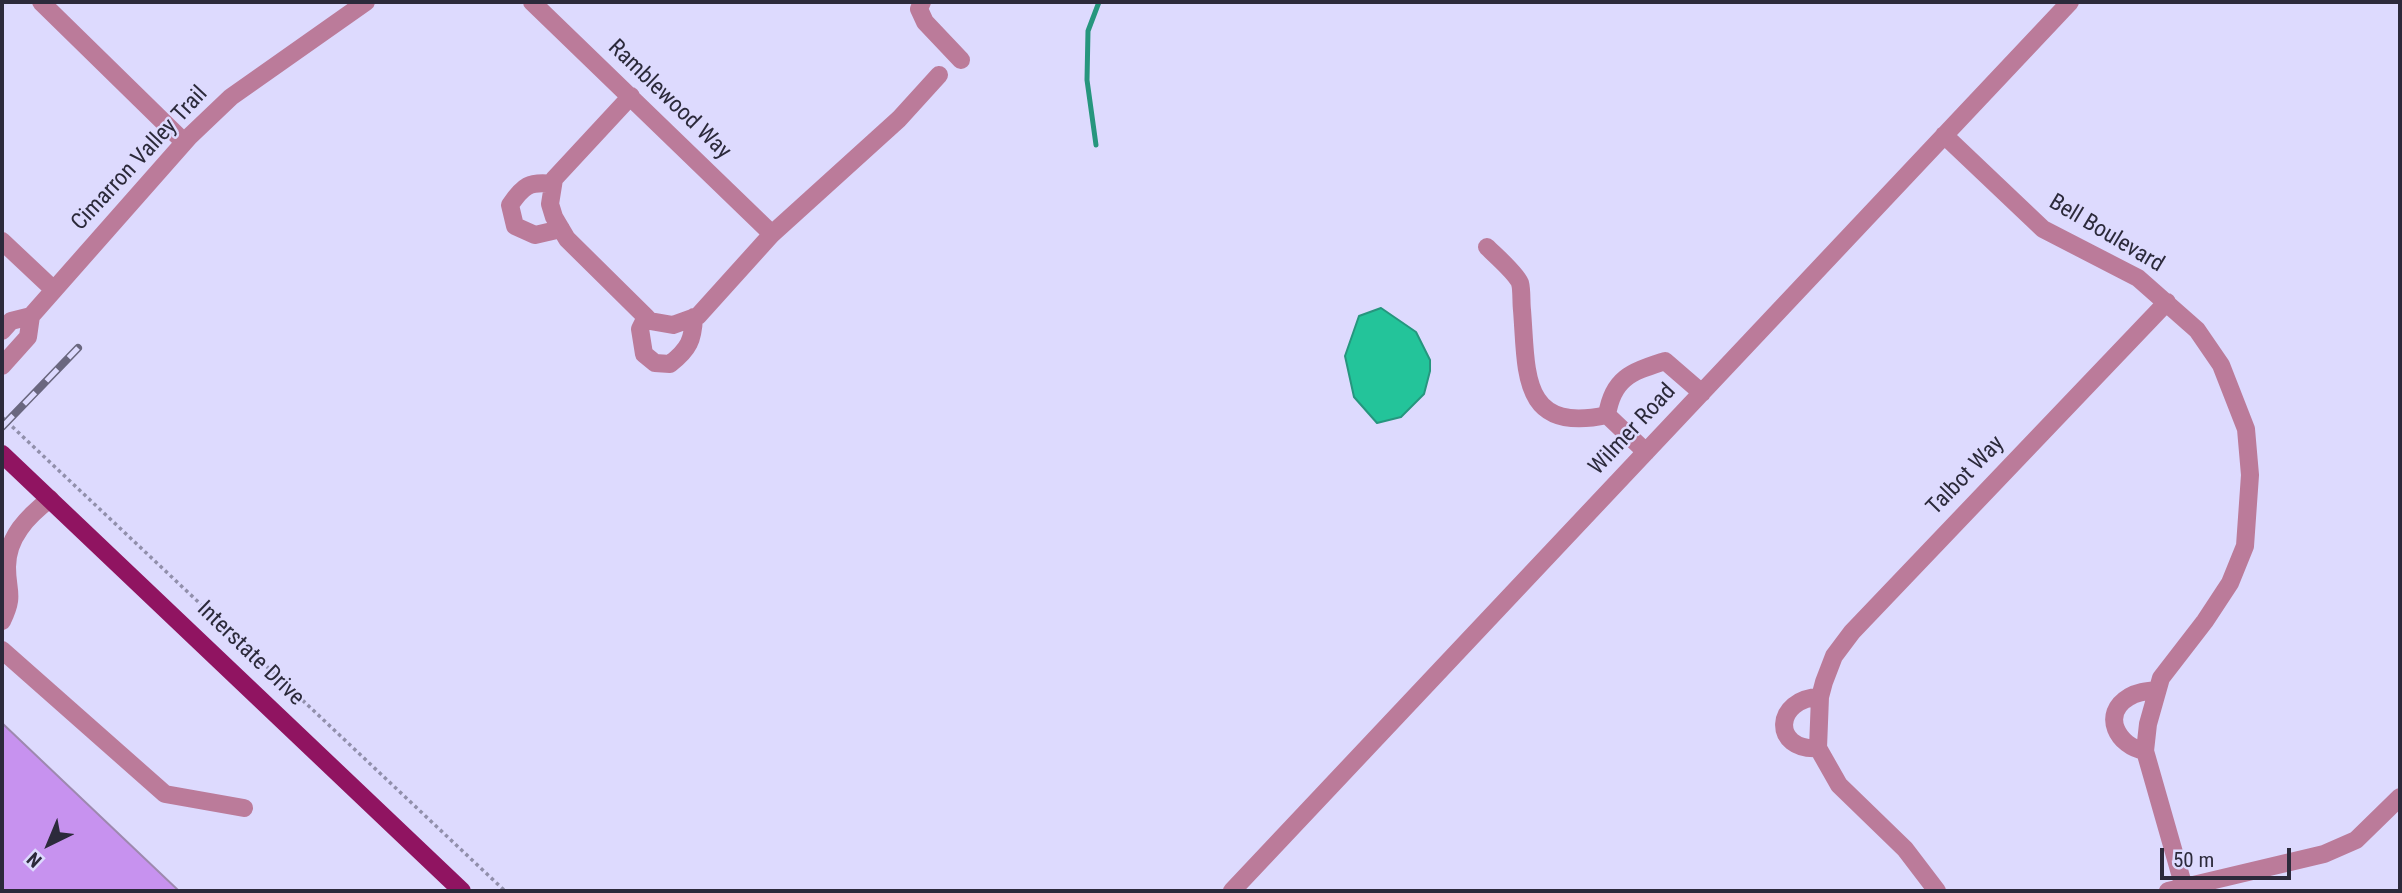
<!DOCTYPE html>
<html>
<head>
<meta charset="utf-8">
<style>
	body { margin:0 }
	#map { position:relative; width:2402px; height:893px; overflow:hidden; background:#dddafe; font-family:"Roboto Condensed",sans-serif }
	canvas { display:block }
	.frame { position:absolute; inset:0; border:4px solid #2c2a3b; pointer-events:none }
	.north { position:absolute; left:14px; top:809px; width:70px; height:70px; -webkit-text-stroke:5px #dddafe; paint-order:stroke; rotate:223deg; font-size:19px; font-weight:700; line-height:28px; text-align:center; color:#2c2a3b }
	.north::after { content:''; display:block; margin:auto; width:24px; height:32px; background:#2c2a3b; clip-path:polygon(50% 0,100% 100%,50% 72%,0 100%) }
	.scale { position:absolute; left:2160px; top:848px; width:131px; height:32px; box-sizing:border-box; border:4px solid #2c2a3b; border-top:0; padding-left:9px; font-size:21px; line-height:24px; white-space:nowrap; color:#2c2a3b; -webkit-text-stroke:5px #dddafe; paint-order:stroke }
</style>
</head>
<body>
<div id="map">
<canvas width="2402" height="893"></canvas>
<div class="frame"></div>
<div class="north">N</div>
<div class="scale">50 m</div>
</div>
<script>
const c = document.querySelector('canvas').getContext('2d');
c.lineJoin = 'round';
function fill(path, color) {
  c.fillStyle = color;
  c.fill(path, 'evenodd');
}
function strokePath(path, color, width, dash) {
  c.strokeStyle = color;
  c.lineWidth = width;
  c.lineCap = dash ? 'butt' : 'round';
  c.setLineDash(dash || []);
  c.stroke(path);
}
function drawText(font, color, halo, rows, align = 'center') {
  c.font = font + ' "Roboto Condensed",sans-serif';
  c.lineWidth = 5;
  c.setLineDash([]);
  c.textBaseline = 'middle';
  c.strokeStyle = halo;
  c.fillStyle = color;
  for (const [text, x, y, turn = 0] of rows) {
    c.save();
    c.translate(x, y);
    c.rotate((+turn || 0) * Math.PI / 180);
    c.textAlign = isNaN(turn) ? turn : align;
    if (halo) c.strokeText(text, 0, 0);
    c.fillText(text, 0, 0);
    c.restore();
  }
}
const water = new Path2D(`
	M1381,308L1416,332L1430,360V371L1424,394L1401,417L1377,423L1354,397L1345,356L1359,316Z`);
fill(water, '#23c49a');
strokePath(water, '#26967e', 2);
strokePath(new Path2D(`
	M1096,145L1087,80L1088,31L1099,2`), '#26967e', 5);
const building = new Path2D(`
	M2,723L179,891H2Z`);
fill(building, '#c792ef');
strokePath(building, '#9e89af', 2);
strokePath(new Path2D(`
	M2,417L505,891`), '#918fab', 3.5, [3.5, 3.5]);
strokePath(new Path2D(`
	M41,2L184,142
	M532,2L772,234
	M922,2L919,9L925,22L961,60
	M631,96L554,179L550,204L554,217L567,239L646,317L650,321L673,325L698,316L772,234L899,119L939,75
	M1944,135L2043,229L2138,278L2197,330L2221,365L2246,429L2250,475L2245,546L2230,583L2205,621L2161,678L2148,724L2145,751L2185,891
	M553,184C529,181 523,186 510,205L515,226L535,235L561,229
	M2,241L54,290
	M1487,247C1495,255 1516,273 1520,283C1522,290 1521,302 1522,310C1527,372 1520,434 1607,415L1646,452
	M646,317L640,329L644,354L655,363L670,364C689,349 693,340 694,317
	M2,331L11,321L31,316
	M2,366L28,337L31,316L189,137L231,97L366,2
	M1607,415C1613,377 1632,372 1665,361L1702,393
	M2,621C15,594 7,593 7,567C7,537 28,516 50,499
	M2,650L165,794L244,808
	M1818,748C1771,751 1774,698 1820,697
	M2145,751C2118,747 2100,714 2129,697C2137,692 2147,691 2156,690
	M1232,891L2070,2
	M1937,891L1905,849L1839,785L1818,748L1820,697L1824,682L1834,656L1852,632L2167,302
	M2168,891L2324,854L2356,840L2400,797`), '#bb7b9a', 18);
strokePath(new Path2D(`
	M2,454L462,891`), '#901461', 18);
const rail = new Path2D(`
	M2,427L78,348`);
strokePath(rail, '#6a677f', 8);
strokePath(rail, '#dddafe', 5, [16]);
drawText('23px', '#2c2a3b', '#dddafe', [
	["Ramblewood Way",669,100,44],
	["Cimarron Valley Trail",140,159,-47],
	["Bell Boulevard",2106,234,31],
	["Wilmer Road",1633,430,-47],
	["Talbot Way",1966,476,-46],
	["Interstate Drive",250,654,44]
]);
</script>
</body>
</html>
